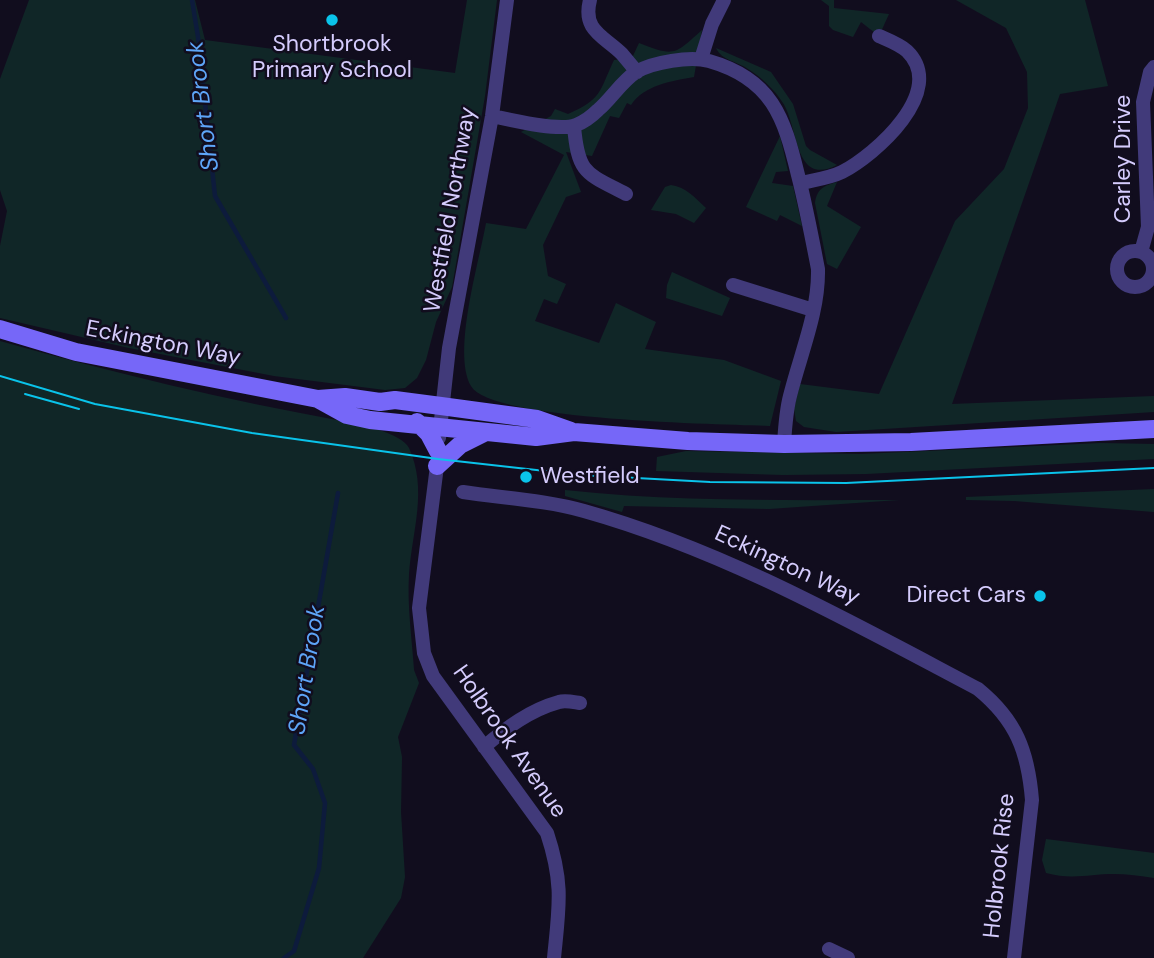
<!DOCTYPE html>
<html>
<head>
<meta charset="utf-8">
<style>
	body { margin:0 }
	canvas { display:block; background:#110d1e }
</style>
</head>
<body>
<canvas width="1154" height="958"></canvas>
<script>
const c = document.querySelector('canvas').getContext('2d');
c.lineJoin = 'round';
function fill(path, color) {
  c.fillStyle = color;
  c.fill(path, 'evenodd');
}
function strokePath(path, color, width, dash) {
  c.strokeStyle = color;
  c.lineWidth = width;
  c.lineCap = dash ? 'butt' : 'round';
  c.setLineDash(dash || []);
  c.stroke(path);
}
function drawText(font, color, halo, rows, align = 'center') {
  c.font = font + ' "DM Sans",sans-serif';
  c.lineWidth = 5;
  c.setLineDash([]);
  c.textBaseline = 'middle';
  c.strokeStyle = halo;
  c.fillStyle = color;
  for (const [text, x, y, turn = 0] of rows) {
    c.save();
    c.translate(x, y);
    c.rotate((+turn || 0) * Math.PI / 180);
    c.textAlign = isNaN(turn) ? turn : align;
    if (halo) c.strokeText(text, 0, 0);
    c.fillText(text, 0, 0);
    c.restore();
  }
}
fill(new Path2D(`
	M29,0H195L205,40L455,73L467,0H497L485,96L452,287L436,322L426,360L417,378L405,388L385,390L274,376L129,348L0,318V246L7,211L0,190V79Z
	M821,0H834V8L889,14L879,36L861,22L853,37L833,30L829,26V6Z
	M956,0H1085L1108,86L1060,94L952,404L1154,396V412L836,432L804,427L796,421L794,409L800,384L879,394L955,221L1004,169L1028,108L1027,72L1006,28Z
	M702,30L694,77C672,81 644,85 631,105L627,103L619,118L610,116L592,156L566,152L581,192L566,197L543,245L548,276L566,284L557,304L544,299L535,321L599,343L616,303L656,322L645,349L724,360L781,381L770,426C724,424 490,421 471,386C452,352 479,263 486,223L526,229L564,155L521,132L551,116L555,109L568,114C602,99 599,92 614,60L632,58L639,43C675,57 674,55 702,30Z
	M716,48L771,72L793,104L806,146L810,150L837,165C794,187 799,128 783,103C775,90 761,77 748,69C737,61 722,61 716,48Z
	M780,136L788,171L776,172L772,183L793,186L802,226L780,215L777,221L746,207Z
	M837,182L827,206L861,227L837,269L827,264L815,203C817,189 823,186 837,182Z
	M671,185C686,187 695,198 706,208L694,223L676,214L651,210L665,187Z
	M672,272L730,298L722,316L666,298L667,285Z
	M0,341C113,373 227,400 342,421C359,424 402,433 409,448C428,490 412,531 409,574C407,606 412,639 414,670L419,683L398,737L402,757L401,812L405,877L401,898L363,958H0Z
	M1101,443L1154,444V459L866,474L783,475L656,471L657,457L686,451L861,454Z
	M1154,489V512L1014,501L966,500V497Z
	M565,490C676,502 787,500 899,500L769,509L624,506L622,512L565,496Z
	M1046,839L1154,853V878C1141,876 1127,874 1114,874C1089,874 1072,880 1046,873L1042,860Z`), '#102627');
strokePath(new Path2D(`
	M192,0L198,37L215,196L286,318
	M284,958L294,951L319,868L325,803L313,769L294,745L338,493`), '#0d1b3c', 4.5);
strokePath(new Path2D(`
	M590,0C582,31 604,36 622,54C627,60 632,66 637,72
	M701,59L712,24L724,0
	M492,116C511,120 559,132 576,125C584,122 593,115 598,110C611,99 622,81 636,72C653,62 690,56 709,61C772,79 784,117 798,175C806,206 812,238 818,269C819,312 800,355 790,396C786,411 785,428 784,444
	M574,126C578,174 586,173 626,194
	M801,183C814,180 830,178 842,172C875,155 948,91 907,51C899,44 888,40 879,36
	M1117 269a18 18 0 1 1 36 0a18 18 0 1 1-36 0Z
	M1141,252L1148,227L1143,102L1150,72L1154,67
	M733,285L813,310
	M439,438L449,348L492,116L507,0
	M438,458L419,608L424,653L433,676L547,833C564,884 559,907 554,958
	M463,492C502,498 545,500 584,511C723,550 851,622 978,689C1016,720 1028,751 1032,800L1014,958
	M484,747C506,728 530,710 559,702C565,700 573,702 580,703
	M829,949L848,958`), '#413a7a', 14);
strokePath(new Path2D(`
	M0,329L76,352L318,399L345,397L380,402L395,400L441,406L537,419L571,431
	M318,399L347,415L370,420L536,437L574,432L688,441L784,444L911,442L1154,429
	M417,422L429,434L438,451
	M437,466L460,445L484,433`), '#7667f8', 18);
strokePath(new Path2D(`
	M0,376L95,404L252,433L438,459L581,475L710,482L846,483L1154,468
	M25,394L79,409`), '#0ac3ea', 2);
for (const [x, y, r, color] of [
	[332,20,7,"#0ac3ea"],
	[526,477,7,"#0ac3ea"],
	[1040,596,7,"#0ac3ea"]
]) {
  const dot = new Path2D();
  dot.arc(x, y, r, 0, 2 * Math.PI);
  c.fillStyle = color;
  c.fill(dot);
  strokePath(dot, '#110d1e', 2.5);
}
drawText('23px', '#d5ccfd', '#110d1e', [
	["Shortbrook",332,45],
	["Primary School",332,71],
	["Westfield",540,477,"left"],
	["Direct Cars",1026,596,"right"]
]);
drawText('23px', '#d5ccfd', '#110d1e', [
	["Carley Drive",1124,159,-90],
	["Westfield Northway",451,210,-80],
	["Eckington Way",163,344,11],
	["Eckington Way",787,566,25],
	["Holbrook Avenue",509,742,55],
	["Holbrook Rise",1000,866,-84]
]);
drawText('italic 24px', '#5ea5f8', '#110d1e', [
	["Short Brook",204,106,-97],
	["Short Brook",308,670,-81]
]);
</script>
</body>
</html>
